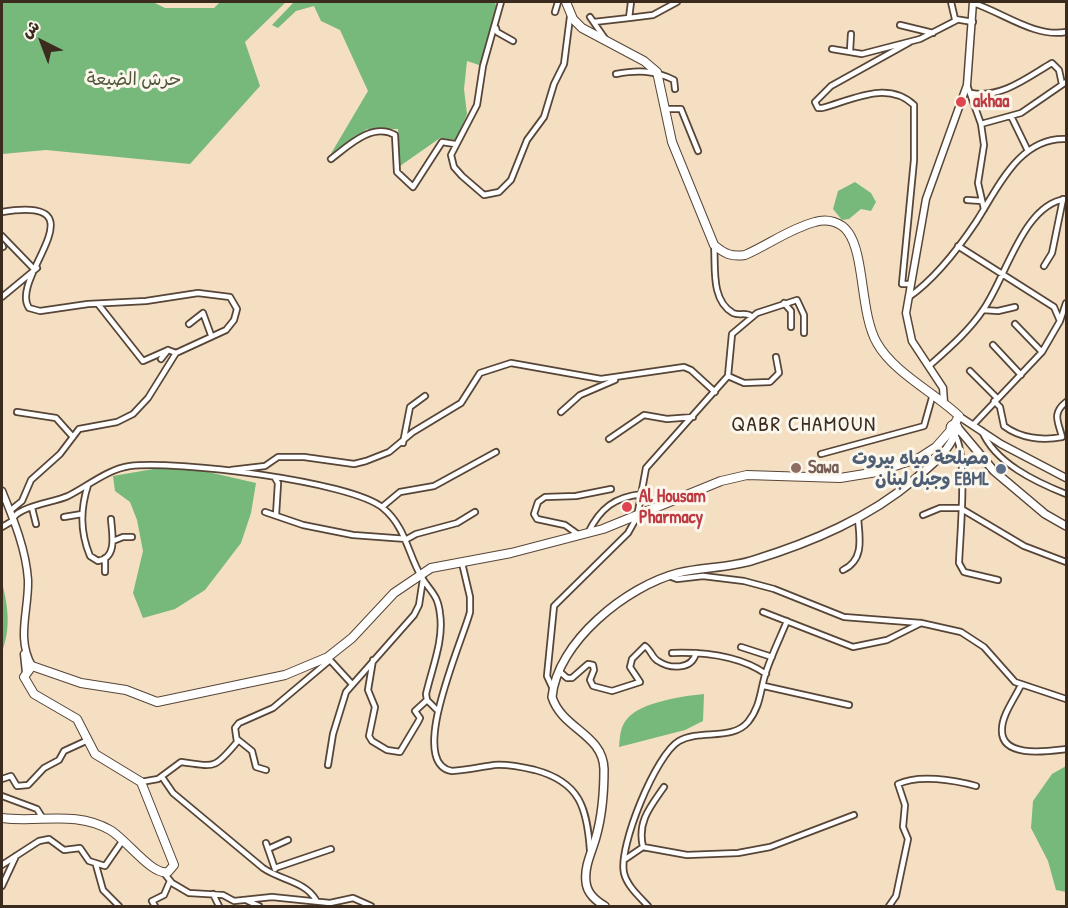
<!DOCTYPE html>
<html>
<head>
<meta charset="utf-8">
<style>
	body { margin:0 }
	#map { position:relative; width:1068px; height:908px; overflow:hidden; background:#f4dfc3; font-family:"Patrick Hand","Playpen Sans Arabic",sans-serif }
	canvas { display:block }
	.frame { position:absolute; inset:0; border:3px solid #3b2a1e; pointer-events:none }
	.north { position:absolute; left:12px; top:12px; width:60px; height:60px; -webkit-text-stroke:4px #fbf7ec; paint-order:stroke; rotate:318deg; font-size:16px; font-weight:700; line-height:24px; text-align:center; color:#3b2a1e }
	.north::after { content:''; display:block; margin:auto; width:21px; height:27px; background:#3b2a1e; clip-path:polygon(50% 0,100% 100%,50% 72%,0 100%) }
</style>
</head>
<body>
<div id="map">
<canvas width="1068" height="908"></canvas>
<div class="frame"></div>
<div class="north">ش</div>
</div>
<script>
const c = document.querySelector('canvas').getContext('2d');
c.lineJoin = 'round';
function fill(path, color) {
  c.fillStyle = color;
  c.fill(path, 'evenodd');
}
function strokePath(path, color, width, dash) {
  c.strokeStyle = color;
  c.lineWidth = width;
  c.lineCap = dash ? 'butt' : 'round';
  c.setLineDash(dash || []);
  c.stroke(path);
}
function drawText(font, color, halo, rows, align = 'center') {
  c.font = font + ' "Patrick Hand","Playpen Sans Arabic",sans-serif';
  c.lineWidth = 6;
  c.setLineDash([]);
  c.textBaseline = 'middle';
  c.strokeStyle = halo;
  c.fillStyle = color;
  for (const [text, x, y, turn = 0] of rows) {
    c.save();
    c.translate(x, y);
    c.rotate((+turn || 0) * Math.PI / 180);
    c.textAlign = isNaN(turn) ? turn : align;
    if (halo) c.strokeText(text, 0, 0);
    c.fillText(text, 0, 0);
    c.restore();
  }
}
fill(new Path2D(`
	M2,2H153L165,8H214L220,2H286L245,42L260,86L190,164L46,150L2,154Z
	M294,2H495L497,9L482,66L467,61L464,89L467,114L456,140L440,138L400,166L398,129H367L329,157L368,91L340,30L321,21L314,6L296,11L278,28L272,25Z
	M855,182L871,193L876,202L871,211L861,209L849,219L842,220L833,209L838,191Z
	M159,468L204,471L256,483L251,513L241,543L205,590L175,609L143,618L133,593L143,551L137,520L130,502L115,491L113,476Z
	M2,582C8,607 11,627 2,652Z
	M704,694L703,721L685,730L619,747C620,736 620,727 627,719C640,702 684,696 704,694Z
	M1066,766V892L1056,890L1048,861L1031,828L1033,801L1052,774Z`), '#77b87b');
const minor = new Path2D(`
	M501,2L483,66L477,105L451,155L454,167L462,176L484,195L499,192L511,180L527,140L544,117L554,84L564,64L570,17
	M951,2L955,19L973,22
	M973,3C1002,12 1035,38 1066,32
	M555,12L558,2
	M590,17L606,40
	M629,18L653,15L677,2
	M594,22L629,18L631,2
	M900,25L933,33
	M496,28L497,32L513,41
	M910,42L831,86L815,102L818,108H822C852,100 887,80 914,105V160L902,284H911
	M832,49L862,54L920,39L957,20
	M850,51L851,34
	M616,74C637,70 654,70 674,80L675,89
	M967,85L981,124L984,145L978,183L984,209
	M971,93C1001,99 1028,77 1052,63L1059,70L1062,84
	M665,109H681L698,151
	M1011,116L1028,151
	M981,124L1021,113L1066,82
	M331,159C348,146 372,122 395,135L397,172L413,187L442,142L455,144
	M967,200L982,201
	M2,212C106,195 8,278 29,308L40,311L88,304L146,301L198,293L230,297L237,309L234,320L226,330L176,353L148,398L133,414L117,422L79,429L60,454L31,480L22,501L11,510
	M2,236L33,268
	M2,245L3,247
	M714,245C716,265 710,300 733,313C739,316 745,312 751,316
	M958,246L1054,307L1060,321L1042,352L973,425
	M1044,266L1052,253L1063,199
	M2,297L37,268
	M909,297C936,278 958,249 976,222C998,188 1019,137 1066,139
	M784,303L791,311V327
	M98,304L143,361L168,350L176,353
	M983,310L998,311L1015,307
	M1060,321L1066,303
	M189,324L203,313L211,335
	M1015,324L1042,352
	M993,345L1021,375
	M161,359L168,350
	M929,366C948,349 969,331 983,310C1006,278 1023,204 1066,199
	M970,371L997,398
	M728,376L744,383L770,382L779,373L776,357
	M994,401L1000,407L1004,426C1020,438 1042,441 1062,437C1059,423 1051,414 1066,402
	M17,412L56,418L73,437
	M561,412L580,395L615,380
	M982,431C995,463 1036,482 1066,494
	M955,435C968,455 960,535 959,563L964,572L998,580
	M609,439L644,415L667,419L693,417
	M403,443L410,407L425,396
	M821,454L924,426L933,394
	M231,470L265,466L278,457H304L354,464L366,461L389,452L413,432L461,403L480,373L511,363L601,379L684,367L691,370L715,392
	M275,478L278,483L276,515
	M88,485C80,510 80,532 90,556L98,561C118,558 112,533 111,519
	M382,507L400,492L434,486L496,452
	M32,508L36,524
	M265,512L303,525L353,535L407,539L416,534L457,523L475,512
	M923,515L940,508H960L1024,546L1066,562
	M14,517C22,506 55,502 68,496C88,486 108,469 130,466C173,460 351,481 383,508C406,527 408,555 422,578C431,592 438,595 440,614C444,640 432,668 426,694L427,700L437,710
	M64,517L82,514
	M2,527L14,520
	M588,533C600,508 615,497 642,494
	M579,535L565,525L537,519L534,514L538,502L545,497L576,496L611,489
	M113,541L123,537H132
	M105,558V572
	M462,563L470,597V612C463,640 406,764 452,771C466,770 480,767 494,765C507,764 522,767 535,770C580,782 587,808 590,850
	M843,570C864,560 860,539 858,519
	M669,576L677,579L703,576L744,581L774,589L844,617L921,623L961,632L984,647L1015,682L1066,699
	M763,612L853,647L887,640L921,623
	M741,647L772,657
	M672,653C703,652 740,656 766,674
	M330,660L351,683
	M373,660L368,690L375,707L369,736L372,741L387,750L400,752L418,722L420,718L415,711L427,700
	M559,671L567,678H572L588,664L593,665L594,670L590,680L593,686L612,691L640,682L630,667L632,659L645,646C651,650 652,658 658,661C670,669 692,670 696,653
	M1021,685C1015,698 1002,715 1002,729C1000,759 1049,751 1066,749
	M764,686L849,705
	M553,689L547,676L554,606L628,533L637,517L646,468L728,376L732,334L757,313L797,300L804,315V333
	M237,739L252,751L256,767L266,770
	M328,765L333,734L346,692L414,615L419,605L423,579
	M162,777L173,793L263,868C280,880 305,881 316,900
	M2,779L11,776L17,786L28,785L44,768L59,760L64,751L88,740
	M141,782L158,779L181,762C214,766 213,771 237,742L235,728L239,723L273,708L330,660L328,657
	M2,796L37,809L42,817
	M266,843L275,869
	M643,847C637,822 650,807 664,787
	M268,849L288,840
	M624,860L643,847L687,855L738,853L770,847L854,815
	M2,865L39,841L49,839L64,850L80,848L89,861L105,866L123,840
	M96,865L103,890L119,906
	M275,868L331,849
	M164,873L172,883L189,893L223,895L234,901L272,897L330,903L353,898L371,906
	M2,886L16,856
	M213,894L219,906
	M248,901L259,906
	M155,906L152,901L164,895L170,881
	M648,906C640,897 627,886 624,873C618,847 656,754 679,741C700,729 732,741 748,722C761,706 760,690 766,672C772,654 780,638 787,621
	M889,906L896,896L908,839L903,827L905,805L898,784C919,774 954,780 976,786`);
const tertiary = new Path2D(`
	M944,402L943,388L912,341L906,313L926,199L967,85L973,2
	M960,417L1001,444L1066,478
	M2,491C13,518 26,549 28,580C29,610 16,638 32,666
	M24,654L26,673`);
const secondary = new Path2D(`
	M957,427L994,471L1045,514L1066,526
	M605,906C596,901 587,893 586,882C584,866 592,852 596,837C602,816 604,790 604,769C603,734 562,729 552,697C557,642 627,586 678,573C703,567 730,568 754,560C812,542 869,518 915,479C930,466 950,451 956,431`);
const primary = new Path2D(`
	M566,2L573,19L582,28L644,61L657,72L672,142L714,245C725,254 731,257 745,255C768,245 791,228 815,222C827,218 841,222 848,232C865,255 860,314 877,343C893,372 935,393 959,416L954,425
	M950.5 428a3.5 3.5 0 1 1 7 0a3.5 3.5 0 1 1-7 0Z
	M2,818C39,823 75,810 110,830C126,839 152,876 168,872L174,865L141,782L95,754L77,719L34,694L24,677L32,666L81,683L126,690L157,702L285,675L328,657L352,638L394,593L431,568L511,553L603,529L721,481L747,475L840,478L877,472L919,458L936,447L951,430`);
strokePath(minor, '#574537', 8);
strokePath(tertiary, '#574537', 9);
strokePath(secondary, '#574537', 10);
strokePath(primary, '#574537', 10);
strokePath(minor, '#fff', 4.5);
strokePath(tertiary, '#fff', 6);
strokePath(secondary, '#fff', 7);
strokePath(primary, '#fff', 8);
for (const [x, y, r, color] of [
	[961,102,6,"#e0444e"],
	[796,468,6,"#8d6e63"],
	[1001,469,6,"#5c6f8a"],
	[627,507,6,"#e0444e"]
]) {
  const dot = new Path2D();
  dot.arc(x, y, r, 0, 2 * Math.PI);
  c.fillStyle = color;
  c.fill(dot);
  strokePath(dot, '#fbf7ec', 2);
}
drawText('18px', '#51563b', '#fbf7ec', [
	["حرش الضيعة",134,80]
]);
drawText('bold 18px', '#be3a42', '#fbf7ec', [
	["akhaa",973,102],
	["Al Housam",639,497],
	["Pharmacy",639,518]
], 'left');
drawText('bold 18px', '#4e5e75', '#fbf7ec', [
	["مصلحة مياه بيروت",989,459],
	["وجبل لبنان EBML",989,480]
], 'right');
drawText('bold 18px', '#785e54', '#fbf7ec', [
	["Sawa",808,468]
], 'left');
c.letterSpacing = '1.5px';
drawText('21px', '#3b2a1e', '#fbf7ec', [
	["QABR CHAMOUN",804,425]
]);
c.letterSpacing = '0px';
</script>
</body>
</html>
